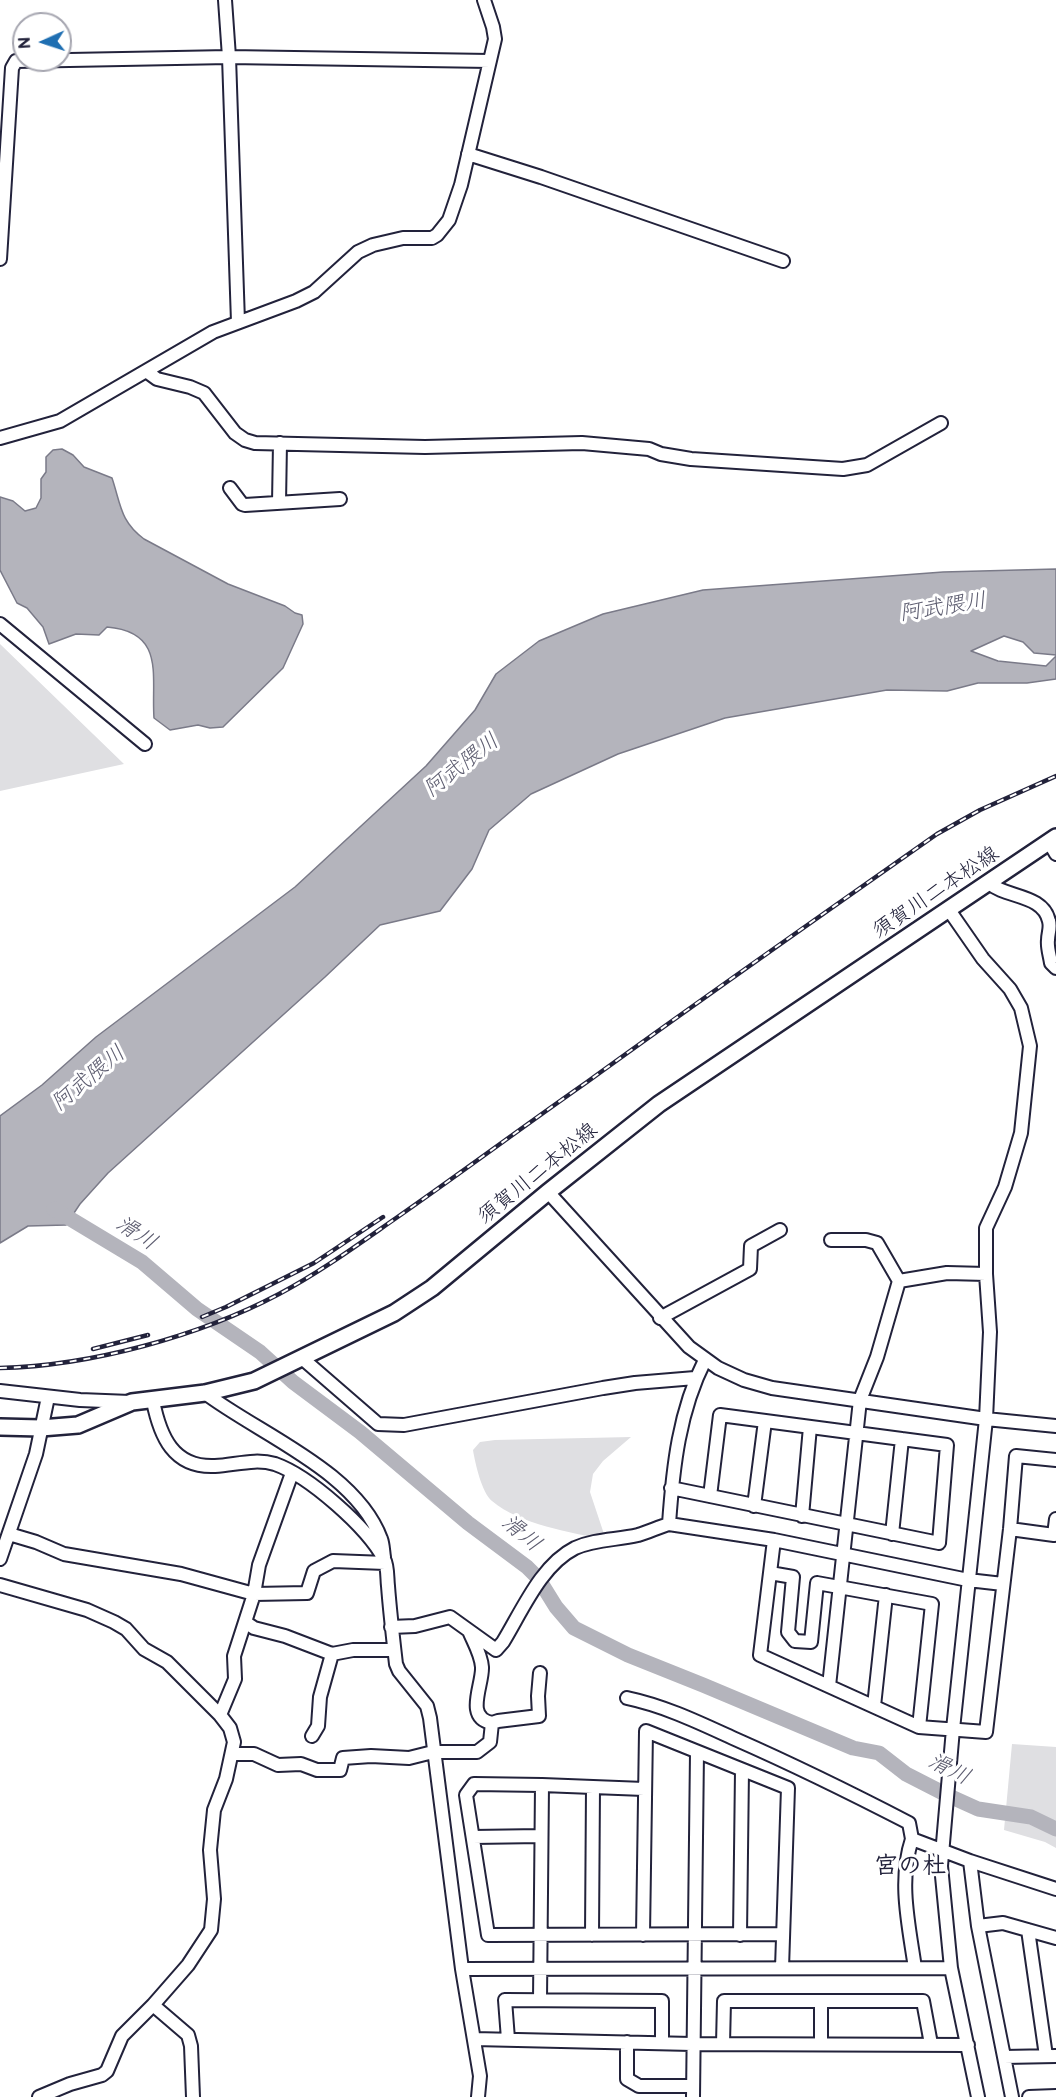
<!DOCTYPE html>
<html>
<head>
<meta charset="utf-8">
<style>
	body { margin:0 }
	#map { position:relative; width:1056px; height:2097px; overflow:hidden; background:#fff; font-family:"Balsamiq Sans",sans-serif }
	canvas { display:block }
	.north { position:absolute; left:12px; top:12px; width:60px; height:60px; box-sizing:border-box; background:#fff; border:2px solid #a7a7b1; border-radius:50%; rotate:267deg; font-size:16px; font-weight:700; line-height:24px; text-align:center; color:#22223b }
	.north::after { content:''; display:block; margin:auto; width:21px; height:27px; background:#1f6fb2; clip-path:polygon(50% 0,100% 100%,50% 72%,0 100%) }
</style>
</head>
<body>
<div id="map">
<canvas width="1056" height="2097"></canvas>
<div class="north">N</div>
</div>
<script>
const c = document.querySelector('canvas').getContext('2d');
c.lineJoin = 'round';
function fill(path, color) {
  c.fillStyle = color;
  c.fill(path, 'evenodd');
}
function strokePath(path, color, width, dash) {
  c.strokeStyle = color;
  c.lineWidth = width;
  c.lineCap = dash ? 'butt' : 'round';
  c.setLineDash(dash || []);
  c.stroke(path);
}
function drawText(font, color, halo, rows, align = 'center') {
  c.font = font + ' "Balsamiq Sans","Klee One",sans-serif';
  c.lineWidth = 6;
  c.setLineDash([]);
  c.textBaseline = 'middle';
  c.strokeStyle = halo;
  c.fillStyle = color;
  for (const [text, x, y, turn = 0] of rows) {
    c.save();
    c.translate(x, y);
    c.rotate((+turn || 0) * Math.PI / 180);
    c.textAlign = isNaN(turn) ? turn : align;
    if (halo) c.strokeText(text, 0, 0);
    c.fillText(text, 0, 0);
    c.restore();
  }
}
fill(new Path2D(`
	M0,644L124,764L0,791Z
	M631,1437L603,1461L593,1474L590,1492L606,1540C571,1532 520,1525 492,1501C482,1493 475,1463 473,1450L480,1442L495,1440Z
	M1012,1744L1056,1747V1848L1045,1842L1004,1830Z`), '#dfdfe2');
const water = new Path2D(`
	M62,449L73,455L84,467L112,478C121,505 120,521 144,539L228,584L285,606L295,613L302,615L303,624L283,668L223,727L210,728L198,725L170,730L154,718C151,676 166,632 107,627L99,635L76,634L49,644L43,627L27,608L17,603L0,570V497L13,501L25,511L36,508L41,498V479L46,472V457L53,450Z
	M1056,569V655L1034,653L1023,642L1004,636L971,651L998,661L1046,666L1056,656V679L1027,683H978L947,691L887,690L725,718L618,754L531,794L489,830L472,869L440,911L380,925L325,977L108,1173L80,1204L66,1225L28,1226L0,1243V1116L42,1085L96,1037L295,887L426,766L475,710L496,674L539,641L603,614L703,590L943,572Z`);
fill(water, '#b4b4bc');
strokePath(water, '#7a7a88', 1.5);
strokePath(new Path2D(`
	M54,1209L142,1262L197,1309L260,1352L293,1382L360,1432L468,1523L527,1567L538,1578L556,1607L574,1628L628,1655L703,1685L853,1748L879,1753L906,1774L947,1795L978,1809L1031,1817L1056,1829`), '#b4b4bc', 15);
const minor = new Path2D(`
	M225,0L229,57L238,322
	M468,154L541,177L783,261
	M0,259L12,68L16,61L229,57L490,61
	M146,371L157,379L190,387L204,393L235,433L245,440L255,443L425,447L582,443L649,449L661,454L691,459L843,469L867,465L941,423
	M0,438L60,421L213,332L296,301L314,292L358,252L373,245L403,238H432L437,235L449,220L461,185L495,39L493,27L484,0
	M230,488L242,504L245,505L340,499
	M279,503L280,443
	M0,624L145,744
	M1049,842L1056,854
	M989,883C1006,898 1043,894 1049,921C1051,928 1048,933 1048,940C1047,947 1050,956 1051,963L1056,968
	M949,910L983,959L1010,989L1021,1008L1030,1046L1021,1133L1005,1187L986,1228V1274L990,1332L986,1419L953,1729L941,1866L951,1968L978,2097
	M548,1192L689,1347L718,1368L744,1380L772,1388L986,1419L1056,1426
	M831,1240H866L877,1243L899,1281L947,1273L986,1274
	M660,1318L750,1269L751,1246L780,1230
	M303,1359L378,1424L404,1425L603,1388L635,1383L695,1378
	M705,1360C679,1411 673,1467 669,1524L774,1540L968,1580L1003,1584
	M0,1391L80,1400L130,1402
	M205,1393C259,1434 356,1471 381,1539C383,1544 383,1551 384,1557
	M153,1401C160,1436 173,1468 215,1466C235,1465 255,1458 275,1464C309,1476 367,1527 384,1559C388,1566 387,1578 388,1586C390,1612 393,1638 396,1664L399,1671L427,1706L430,1718L462,1969L480,2076L478,2097
	M671,1488L939,1543L947,1445L720,1415L710,1496
	M754,1506L765,1421
	M802,1516L810,1427
	M1010,1529L1054,1535L1056,1519
	M9,1534L36,1542L64,1554L181,1574L254,1594L307,1593L314,1571L333,1561L385,1563
	M892,1534L902,1439
	M774,1540L760,1655L919,1727L986,1732L1010,1529L1016,1456L1056,1460
	M0,1559L36,1454L48,1397
	M770,1573L793,1577L788,1632L795,1641L811,1642L817,1583L932,1604L919,1727
	M0,1585L87,1610L114,1622L126,1629L144,1649L167,1662L220,1715
	M245,1622L254,1628L285,1636L332,1654L353,1650H394
	M391,1627L415,1626L450,1617L496,1650L503,1642C522,1611 541,1565 575,1548C595,1539 617,1540 638,1535C648,1532 659,1527 669,1524
	M469,1631C474,1643 481,1654 482,1667C483,1685 464,1718 492,1723
	M829,1686L860,1400L877,1357L899,1281
	M627,1698C665,1706 700,1723 735,1739C794,1765 851,1793 909,1823L912,1839L970,1861L1056,1889
	M874,1706L886,1595
	M312,1736L318,1726L320,1697L332,1654
	M233,1754H254L278,1765L301,1764L317,1770H340L343,1758L371,1756L409,1758L433,1752H477L490,1742L492,1723L498,1721L539,1716L538,1696L540,1673
	M644,1789L542,1785L474,1784L466,1795L488,1935L783,1934
	M473,1837L541,1836
	M912,1839C898,1881 909,1926 915,1968
	M970,1861L978,1926L1012,2097
	M978,1926L1003,1923L1056,1938
	M1028,1930L1046,2056
	M592,1935L593,1787
	M643,1935L646,1731L788,1788L782,1968
	M740,1935L742,1770
	M462,1969L951,1968
	M540,2000L542,1785
	M153,2005L188,2035L191,2046L193,2097
	M474,2039L692,2044L968,2045
	M508,2039L505,2000L662,2001V2043
	M627,2042V2079L639,2086H692
	M723,2044L724,2001H923L931,2044
	M821,2044V2001
	M1004,2057L1056,2056
	M39,2097L70,2084L102,2075L107,2071L122,2036L153,2005L188,1965L211,1930L214,1899L210,1850L214,1810L226,1779L234,1742L230,1728L220,1715L235,1679L234,1656L254,1594L259,1565L292,1473
	M693,2097L697,1752
	M1029,2097L1056,2096`);
const major = new Path2D(`
	M0,1427L41,1428L78,1425L132,1402L205,1393L254,1381L394,1313L432,1288L548,1192L659,1104L1056,837`);
strokePath(minor, '#22223b', 16);
strokePath(major, '#22223b', 20);
strokePath(minor, '#fff', 12);
strokePath(major, '#fff', 15);
const rail = new Path2D(`
	M202,1317L226,1307L314,1263L383,1217
	M93,1349L148,1335
	M0,1368C90,1366 200,1336 279,1294C322,1271 360,1243 399,1216C462,1172 524,1126 587,1082C703,998 820,916 937,834L980,810L1056,776`);
strokePath(rail, '#22223b', 4.5);
strokePath(rail, '#fff', 2, [7]);
drawText('21px', '#22223b', '#fff', [
	["須賀川二本松線",936,893,-34],
	["須賀川二本松線",538,1174,-39]
]);
drawText('italic 22px', '#5c5c6f', '#fff', [
	["阿武隈川",943,608,-9],
	["阿武隈川",462,766,-38],
	["阿武隈川",89,1079,-40],
	["滑川",136,1234,33],
	["滑川",521,1534,40],
	["滑川",949,1770,26]
]);
drawText('bold 24px', '#22223b', '#fff', [
	["宮の杜",910,1867]
]);
</script>
</body>
</html>
